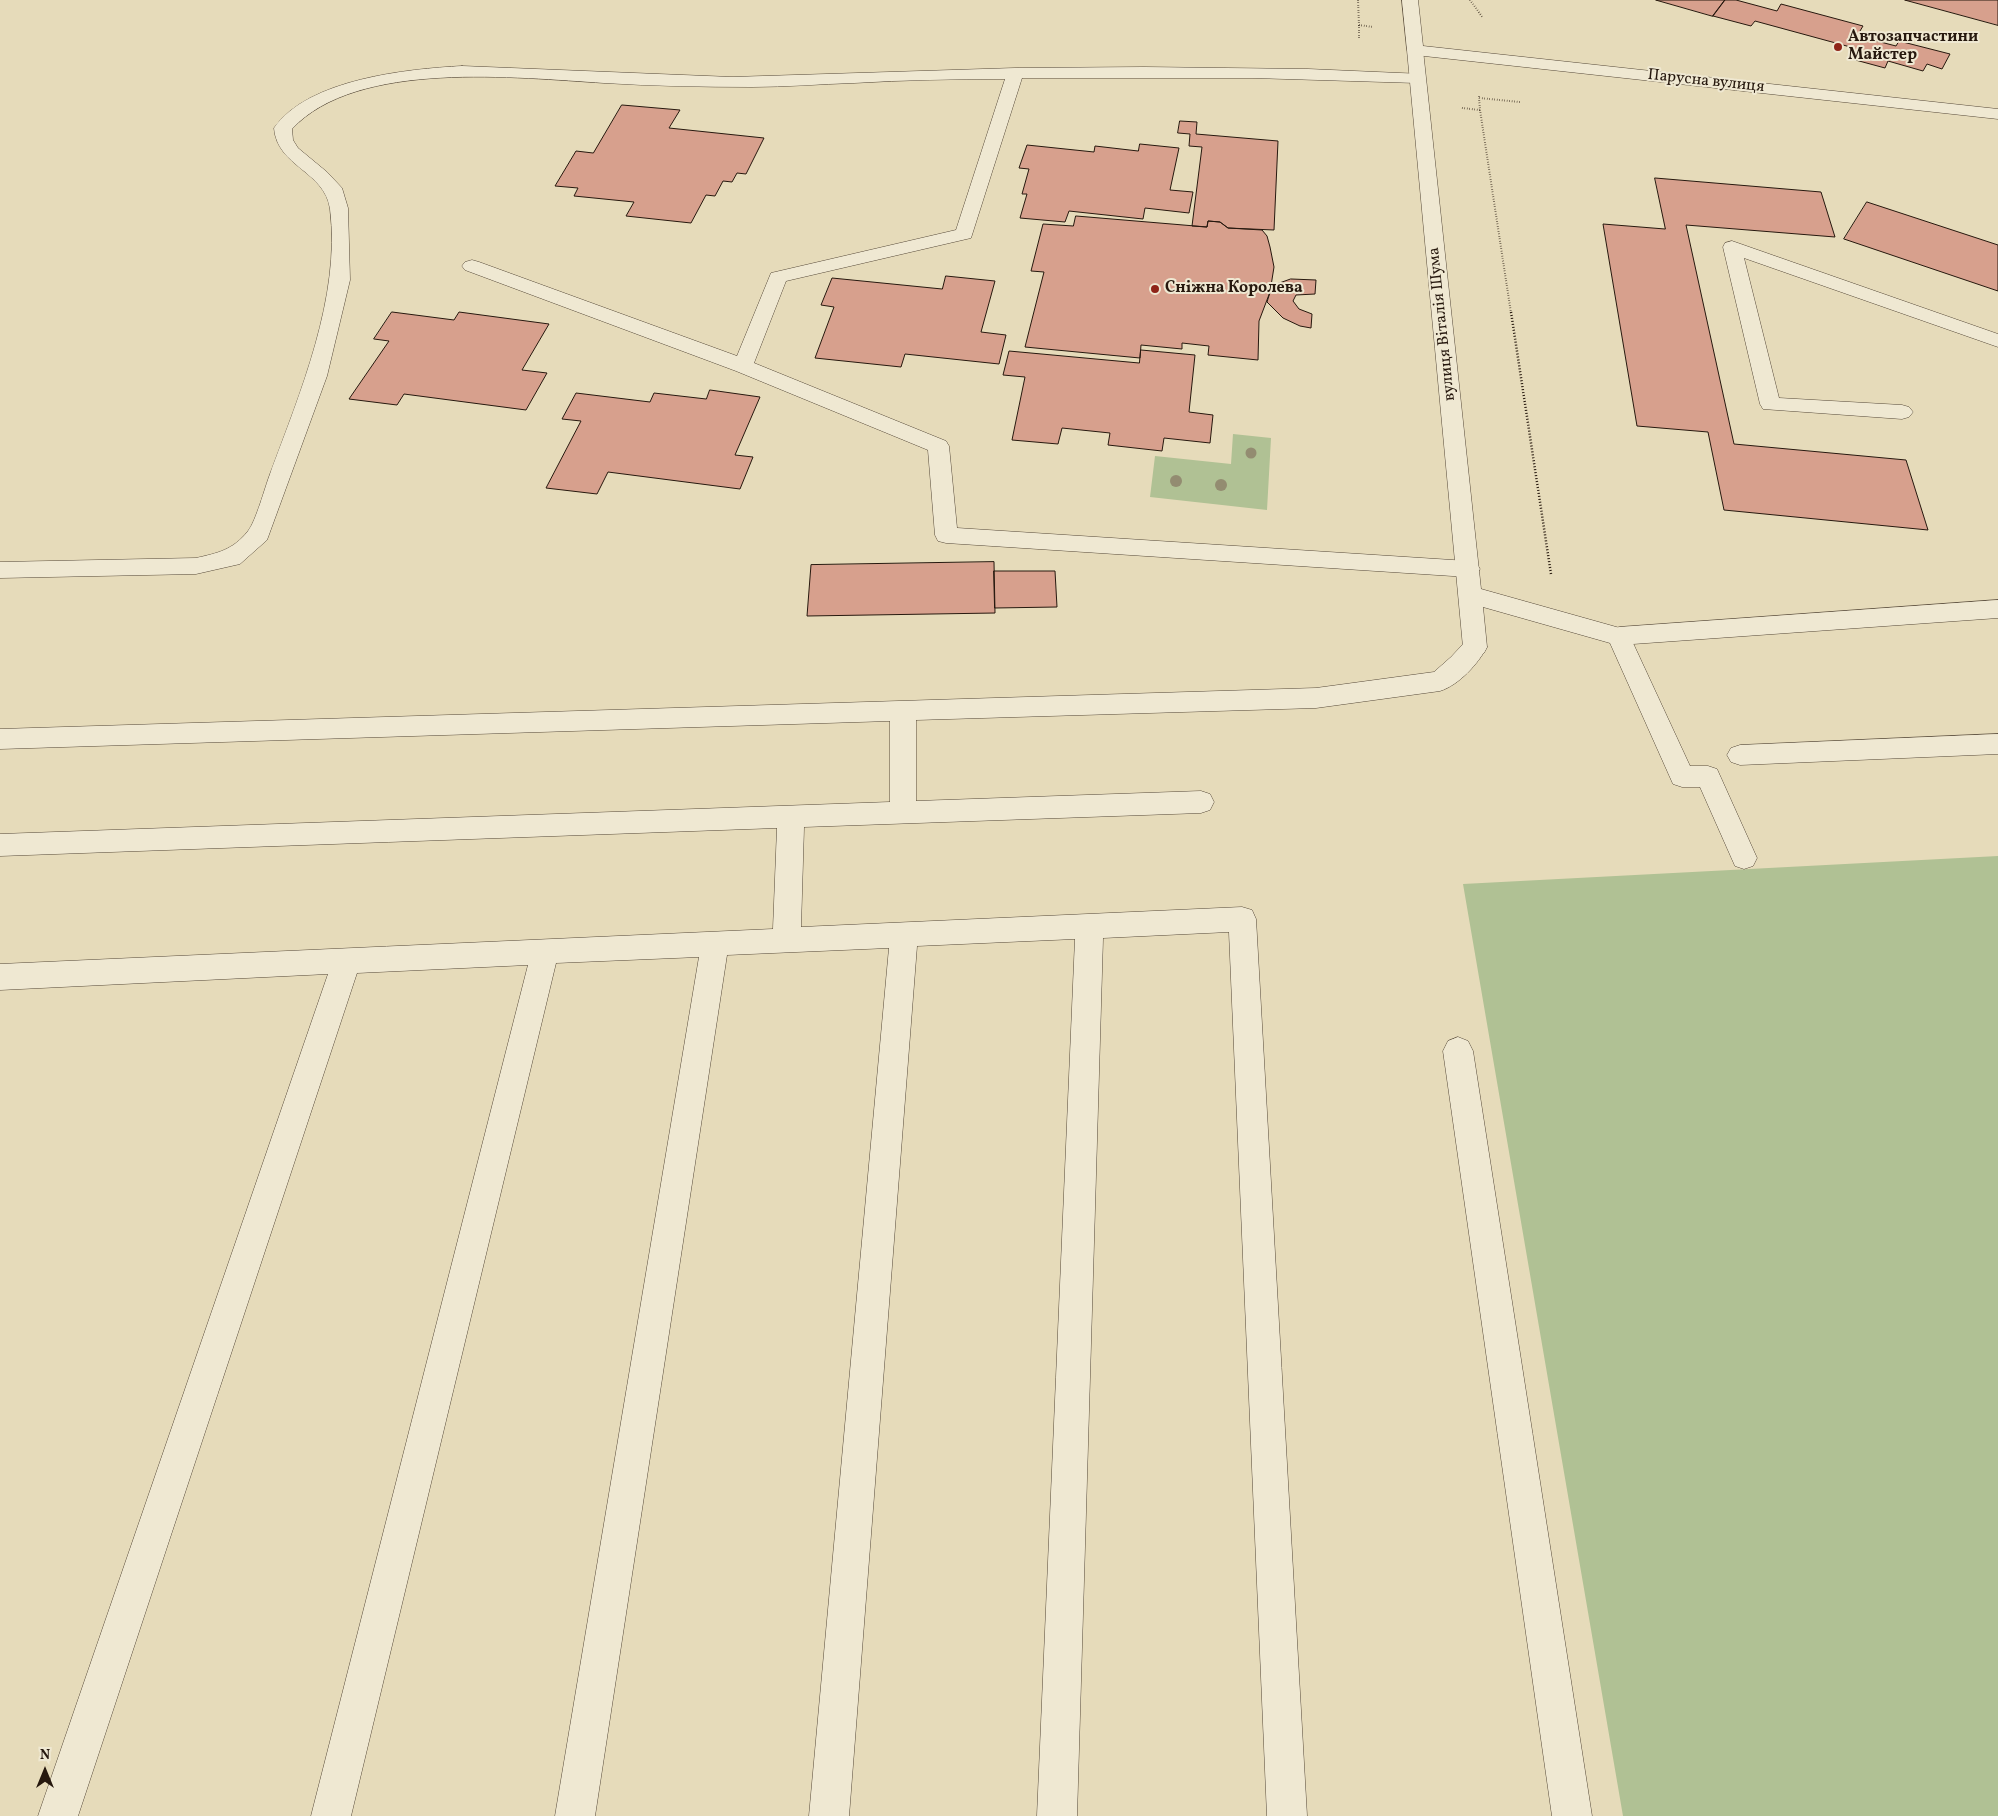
<!DOCTYPE html>
<html>
<head>
<meta charset="utf-8">
<style>
	body { margin:0 }
	#map { position:relative; width:1998px; height:1816px; overflow:hidden; background:#e6dbba; font-family:Vollkorn,serif }
	canvas { display:block }
	.north { position:absolute; left:20px; top:1746px; width:50px; height:50px; -webkit-text-stroke:4px #efe8d2; paint-order:stroke; rotate:0deg; font-size:14px; font-weight:700; line-height:20px; text-align:center; color:#26180e }
	.north::after { content:''; display:block; margin:auto; width:18px; height:22px; background:#26180e; clip-path:polygon(50% 0,100% 100%,50% 72%,0 100%) }
</style>
</head>
<body>
<div id="map">
<canvas width="1998" height="1816"></canvas>
<div class="north">N</div>
</div>
<script>
const c = document.querySelector('canvas').getContext('2d');
c.lineJoin = 'round';
function fill(path, color) {
  c.fillStyle = color;
  c.fill(path, 'evenodd');
}
function strokePath(path, color, width, dash) {
  c.strokeStyle = color;
  c.lineWidth = width;
  c.lineCap = dash ? 'butt' : 'round';
  c.setLineDash(dash || []);
  c.stroke(path);
}
function drawText(font, color, halo, rows, align = 'center') {
  c.font = font + ' Vollkorn,serif';
  c.lineWidth = 4;
  c.setLineDash([]);
  c.textBaseline = 'middle';
  c.strokeStyle = halo;
  c.fillStyle = color;
  for (const [text, x, y, turn = 0] of rows) {
    c.save();
    c.translate(x, y);
    c.rotate((+turn || 0) * Math.PI / 180);
    c.textAlign = isNaN(turn) ? turn : align;
    if (halo) c.strokeText(text, 0, 0);
    c.fillText(text, 0, 0);
    c.restore();
  }
}
fill(new Path2D(`
	M1233,434L1271,438L1267,510L1150,497L1155,456L1231,464Z
	M1998,856V1816H1623L1463,884Z`), '#b0c194');
const building = new Path2D(`
	M1656,0H1725L1713,16Z
	M1725,0H1736L1777,11L1781,4L1863,26L1857,36L1896,46L1899,41L1950,54L1942,69L1927,64L1923,71L1888,61L1885,68L1848,58L1854,48L1755,21L1751,26L1713,16Z
	M1905,0H1998V25Z
	M622,105L680,110L669,128L764,138L746,174L737,173L732,182L723,181L715,196L706,195L691,223L626,216L634,202L574,196L578,188L555,186L576,151L593,153Z
	M1180,121L1197,122L1196,134L1278,141L1274,230L1228,228L1220,222L1208,221L1207,227L1192,226L1202,147L1189,146L1190,134L1178,133Z
	M1140,144L1179,148L1170,190L1193,192L1189,213L1145,208L1143,219L1069,211L1065,222L1020,218L1027,194H1022L1029,169L1019,168L1027,145L1094,152L1095,146L1138,151Z
	M1655,178L1821,192L1835,237L1686,225L1734,444L1906,460L1928,530L1724,510L1708,432L1637,426L1603,224L1665,229Z
	M1867,202L1998,245V291L1844,239Z
	M1076,216L1207,227L1208,221L1220,222L1228,228L1262,230L1267,236L1270,247L1274,267L1270,292L1259,321L1258,360L1208,355L1209,346L1182,343V349L1141,345L1140,358L1025,347L1044,272L1031,271L1043,224L1073,226Z
	M946,276L995,281L981,332L1006,335L999,364L905,354L901,367L815,358L834,307L821,305L832,278L942,289Z
	M1291,279L1316,280L1315,294L1296,295L1293,301L1299,309L1312,314L1311,328L1300,326L1283,318L1267,302L1272,286Z
	M392,312L454,320L459,312L549,324L522,370L547,373L526,410L404,394L397,405L349,399L389,341L374,339Z
	M1141,350L1195,355L1189,412L1213,415L1210,443L1164,438L1162,451L1108,445L1110,433L1062,428L1058,444L1012,440L1025,377L1003,375L1009,351L1139,363Z
	M710,390L760,397L735,455L753,457L740,489L608,472L597,494L546,488L581,421L562,419L576,393L650,402L654,393L706,399Z
	M994,562L995,613L807,616L811,565Z
	M994,571H1055L1057,607L995,608Z`);
fill(building, '#d7a08d');
strokePath(building, '#26180e', 1);
const service = new Path2D(`
	M462,66L732,77L1015,68L1144,67L1308,69L1423,74L1425,78L1423,82L1417,83L1253,78H1022L971,238L786,281L754,363L946,441L949,446L957,528L1468,561L1476,563L1480,569L1476,575L1468,577L946,543L938,541L935,535L928,450L736,371L465,270L462,266L465,262L472,260L479,262L737,356L771,273L956,230L1005,79C954,79 904,80 854,83C820,84 786,87 752,87C703,87 653,86 604,83C518,78 357,59 292,129L293,140L298,148L327,172L342,188L348,208L350,280L327,376L267,540L240,564L196,574L0,578V562L196,558C218,553 233,550 248,531C256,521 265,487 270,474C300,393 341,297 330,209C325,171 277,167 274,128C308,79 407,69 462,66Z
	M1732,241L1998,334V347L1744,258L1779,398L1902,405L1909,407L1913,412L1909,417L1902,419L1763,409L1760,404L1723,247L1725,243Z
	M1998,600V618L1619,645L1611,642L1607,636L1611,630L1619,627Z
	M1475,638L1484,641L1487,647C1478,664 1459,685 1440,691L1316,708L916,720V801L1201,791L1210,794L1214,802L1210,810L1201,813L804,827L801,927L1242,907L1252,910L1256,919L1307,1816H1267L1229,932L1103,938L1077,1816H1037L1075,939L917,946L849,1816H809L889,948L727,955L595,1816H555L699,957L556,963L351,1816H311L528,965L357,973L78,1816H38L328,974L0,990V964L773,929L777,828L0,856V834L890,802V721L0,749V729L1316,688L1434,672L1451,657L1466,641Z
	M1998,734V754L1740,765L1731,762L1727,755L1731,748L1740,745Z
	M1458,1037L1468,1041L1473,1051L1592,1816H1552L1443,1051L1448,1041Z`);
const minor = new Path2D(`
	M1415,45L1421,47L1423,50L1481,589L1627,630L1690,766H1708L1717,769L1757,858L1753,866L1744,869L1735,866L1700,787H1682L1673,784L1610,643L1483,607L1487,647L1484,653L1475,656L1466,653L1463,647L1407,50L1409,47Z`);
const tertiary = new Path2D(`
	M1402,0H1418L1423,46L1998,109V119L1415,55L1409,53L1407,50Z`);
strokePath(service, '#564939', 1);
strokePath(minor, '#564939', 1);
strokePath(tertiary, '#564939', 1);
strokePath(new Path2D(`
	M1358,0L1359,25L1373,27
	M1470,0L1483,18
	M1359,25V40
	M1479,96V98L1520,102
	M1462,108L1480,110L1479,98
	M1480,110L1511,313`), '#26180e', 2, [0.5, 2]);
strokePath(new Path2D(`
	M1511,312L1551,574`), '#26180e', 2.5, [1, 2]);
fill(service, '#efe8d2');
fill(minor, '#efe8d2');
fill(tertiary, '#efe8d2');
c.fillStyle = '#938c71';
for (const [x, y, r] of [
	[1251,453,5.5],
	[1176,481,6],
	[1221,485,6]
]) {
  c.beginPath();
  c.arc(x, y, r, 0, 2 * Math.PI);
  c.fill();
}
for (const [x, y, r, color] of [
	[1838,47,5,"#8f2418"],
	[1155,289,5,"#8f2418"]
]) {
  const dot = new Path2D();
  dot.arc(x, y, r, 0, 2 * Math.PI);
  c.fillStyle = color;
  c.fill(dot);
  strokePath(dot, '#efe8d2', 2);
}
drawText('bold 16px', '#26180e', '#efe8d2', [
	["Автозапчастини",1848,38],
	["Майстер",1848,56],
	["Сніжна Королева",1165,289]
], 'left');
drawText('16px', '#26180e', '#efe8d2', [
	["Парусна вулиця",1706,82,6],
	["вулиця Віталія Шума",1443,324,-96]
]);
</script>
</body>
</html>
